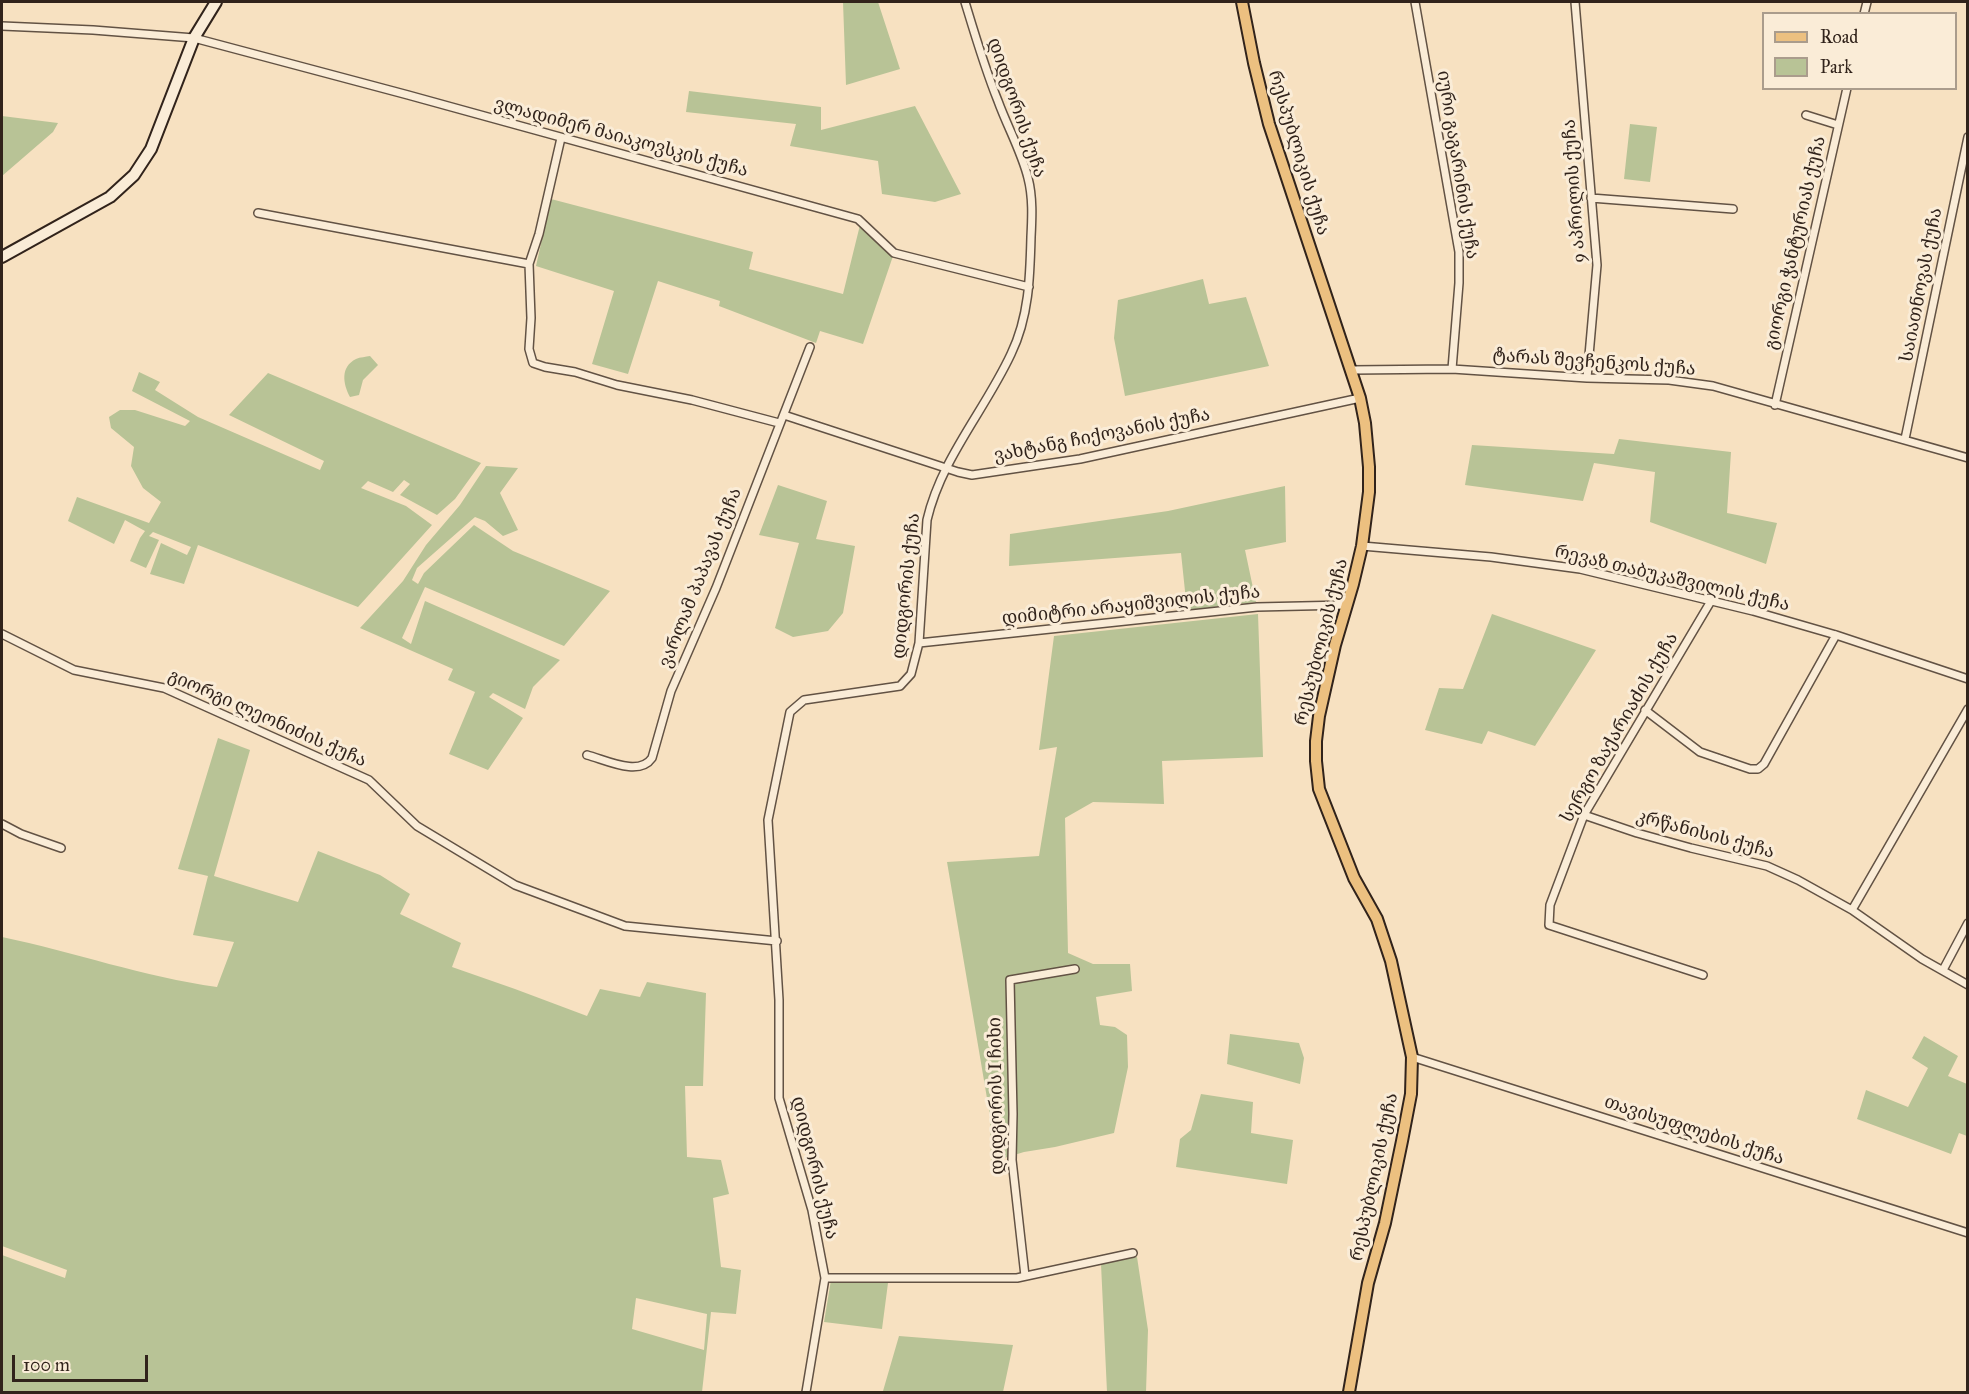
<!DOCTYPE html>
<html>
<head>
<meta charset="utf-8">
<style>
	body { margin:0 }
	#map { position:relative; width:1969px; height:1394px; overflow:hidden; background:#f7e1c1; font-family:"IM FELL Great Primer",serif }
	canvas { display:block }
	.frame { position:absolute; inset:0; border:3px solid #31231b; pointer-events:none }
	.legend { position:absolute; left:1762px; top:12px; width:195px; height:78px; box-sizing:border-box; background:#faecd7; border:2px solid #aa9c8c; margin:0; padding:8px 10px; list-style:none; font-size:18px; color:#31231b }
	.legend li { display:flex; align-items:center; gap:12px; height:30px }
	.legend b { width:30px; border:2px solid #aa9c8c }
	.scale { position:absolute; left:12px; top:1355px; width:136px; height:27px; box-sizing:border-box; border:3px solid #31231b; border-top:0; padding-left:8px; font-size:18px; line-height:21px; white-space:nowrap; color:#31231b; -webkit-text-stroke:4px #faecd7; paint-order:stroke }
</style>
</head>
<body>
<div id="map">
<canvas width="1969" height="1394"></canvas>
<div class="frame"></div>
<ul class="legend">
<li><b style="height:8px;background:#ecc080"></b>Road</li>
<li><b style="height:16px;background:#b8c396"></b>Park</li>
</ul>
<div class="scale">100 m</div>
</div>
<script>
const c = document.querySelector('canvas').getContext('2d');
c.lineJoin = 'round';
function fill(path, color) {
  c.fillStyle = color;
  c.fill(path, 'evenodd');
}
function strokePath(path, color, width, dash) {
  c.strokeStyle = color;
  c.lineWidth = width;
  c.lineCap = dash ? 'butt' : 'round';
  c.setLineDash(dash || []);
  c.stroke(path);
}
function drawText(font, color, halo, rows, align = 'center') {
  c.font = font + ' "IM FELL Great Primer","Noto Serif Georgian",serif';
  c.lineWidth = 6;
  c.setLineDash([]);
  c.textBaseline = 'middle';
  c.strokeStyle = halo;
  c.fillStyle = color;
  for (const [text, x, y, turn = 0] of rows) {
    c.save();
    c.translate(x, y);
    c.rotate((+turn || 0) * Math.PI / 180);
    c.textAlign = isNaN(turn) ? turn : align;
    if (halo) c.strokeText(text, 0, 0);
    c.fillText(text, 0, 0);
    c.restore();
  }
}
fill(new Path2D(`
	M843,2H878L900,69L846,85Z
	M689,91L821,107V130L915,106L961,194L935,202L882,194L878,161L790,146L796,124L686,112Z
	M2,116L58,123L53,132L2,176Z
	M1630,124L1657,127L1650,182L1624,179Z
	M551,199L753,252L749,269L843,294L860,225L893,256L863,344L820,331L816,343L719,306L720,301L658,281L628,374L592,364L614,291L536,266Z
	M1203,279L1209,304L1246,297L1269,366L1125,396L1114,338L1118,300Z
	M370,356L378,365L363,380L359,395L350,397C343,384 340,367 356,359C360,357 366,357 370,356Z
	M139,372L160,382L155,390L198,417L320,470L324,461L229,415L268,373L481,463L455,499L437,515L400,495L410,484L404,480L393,492L368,481L361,488L406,506L432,525L358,607L198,545L184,584L150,574L161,543L187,555L191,547L153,532L149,536L159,540L146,568L130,561L140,538L145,531L125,520L114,544L68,521L77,497L149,523L161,502L143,488L131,466L134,447L111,428L109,417L120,410H135L185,426L190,421L132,391Z
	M1619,439L1731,452L1727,513L1777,523L1766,564L1650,522L1655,472L1594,463L1583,501L1465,485L1472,445L1614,454Z
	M486,466L518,468L500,493L518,530L503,536L485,521L475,517L417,568L412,580L418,584L424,573L474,525L513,551L610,591L564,646L425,587L402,638L411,644L425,601L560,660L533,687L525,709L493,693L489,697L523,718L488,770L449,754L475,692L448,680L453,669L360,628L403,581L426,545L460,505Z
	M778,485L827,501L816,539L855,546L843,613L828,631L793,637L775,628L799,543L759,535Z
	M1285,486L1286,542L1245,550L1256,602L1187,610L1181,553L1009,566L1010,534L1168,511Z
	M1258,614L1263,757L1162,761L1164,804L1093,802L1065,818L1068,953L1093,964H1130L1132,991L1096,997L1100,1025L1115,1027L1127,1035L1128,1067L1114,1133L1055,1147L1024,1152L991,1162L990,1116L947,862L1039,856L1057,747L1039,750L1054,636Z
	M1492,614L1596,650L1535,746L1488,731L1482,744L1425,730L1439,688L1463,689Z
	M218,738L250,750L214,876L298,902L318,851L380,875L410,894L400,914L461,943L452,967L515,989L587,1016L600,989L640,997L647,982L706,993L703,1086H685L687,1157L721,1160L729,1194L713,1198L721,1267L741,1270L736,1314L711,1312L702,1392H2V1255L65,1278L67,1270L2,1246V937C74,952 144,977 217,987L234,942L193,935L208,876L178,869ZM636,1298L707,1314L704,1350L632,1329Z
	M1230,1034L1299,1043L1304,1058L1300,1084L1227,1064Z
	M1924,1036L1958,1056L1948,1076L1967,1084V1136L1959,1133L1951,1154L1857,1119L1866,1090L1908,1107L1928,1068L1912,1058Z
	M1201,1094L1253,1102L1251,1133L1293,1140L1287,1184L1176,1167L1180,1139L1191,1130Z
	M1137,1257L1148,1330L1146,1392H1107L1101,1264Z
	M831,1280L888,1283L882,1329L824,1322Z
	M899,1336L1013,1345L1003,1392H893L883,1391Z`), '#b8c396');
const street = new Path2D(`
	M1415,2L1459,252V283L1452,369
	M1575,2L1597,265L1587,378
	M1864,14L1867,2
	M2,26L93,30L194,38L408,95L858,219L894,253L1029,287
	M1806,115L1838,125
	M1591,198L1733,209
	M258,213L529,264L539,234L561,138
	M529,264L531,318L529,349L533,363L545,367L575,372L617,385L692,400L779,423
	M1352,370L1452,369L1587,378L1669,380L1713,386L1968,458
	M1775,405L1847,88
	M784,415L958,472L972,475L1080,459L1360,398
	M1905,439L1968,137
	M1362,546L1491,557L1580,569L1753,611L1836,635L1968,679
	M2,634L74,670L164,688L369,780L417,826L515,885L625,926L777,941
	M919,643L1257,607L1346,605
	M1645,710L1700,752L1750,769H1758L1764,764L1836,635
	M587,755C606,760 639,777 652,758L671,691L716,588L810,347
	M1584,815L1637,833L1691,848L1767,866L1798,880L1852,910L1922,959L1968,985
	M2,824L21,834L61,848
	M1852,910L1968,709
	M1943,970L1968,923
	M1703,975L1549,925L1550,905L1584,815L1711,601
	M1412,1057L1968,1233
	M1025,1276L1012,1160L1013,1114L1010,980L1075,969
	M825,1278H1017L1133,1253
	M806,1392L825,1278L812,1210L779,1098V1000L768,820L790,712L804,700L900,686L911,674L919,643L927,520C941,459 985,410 1011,354C1029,317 1030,277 1031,237C1032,218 1033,197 1028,178C1022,153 1007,126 998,101C985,69 975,35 965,2`);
const secondary = new Path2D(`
	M2,257L110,197L134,175L151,149L194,38L216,2`);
const primary = new Path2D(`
	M1242,2L1254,63L1269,124L1360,398L1365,423L1369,467V492L1362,546L1353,584L1335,645L1319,716L1316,741V761L1319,789L1354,878L1377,919L1391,961L1412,1057L1411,1094L1402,1141L1385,1223L1368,1283L1349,1392`);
strokePath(street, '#625244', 10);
strokePath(secondary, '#31231b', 14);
strokePath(primary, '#31231b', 14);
strokePath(street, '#faecd7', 7);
strokePath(secondary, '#faecd7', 10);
strokePath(primary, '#ecc080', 10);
drawText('18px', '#31231b', '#faecd7', [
	["დიდგორის ქუჩა",1016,108,71],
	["ვლადიმერ მაიაკოვსკის ქუჩა",621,138,15],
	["რესპუბლიკის ქუჩა",1298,153,73],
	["იური გაგარინის ქუჩა",1457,165,81],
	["9 აპრილის ქუჩა",1575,191,-94],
	["გიორგი ჭანტურიას ქუჩა",1796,243,-77],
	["საიათნოვას ქუჩა",1922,285,-79],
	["ტარას შევჩენკოს ქუჩა",1594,363,4],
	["ვახტანგ ჩიქოვანის ქუჩა",1102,436,-11],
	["ვარლამ პაპავას ქუჩა",701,578,-68],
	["რევაზ თაბუკაშვილის ქუჩა",1672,579,13],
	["დიდგორის ქუჩა",907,586,-84],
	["დიმიტრი არაყიშვილის ქუჩა",1131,606,-6],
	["რესპუბლიკის ქუჩა",1322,642,-76],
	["გიორგი ლეონიძის ქუჩა",267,719,24],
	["სერგო ზაქარიაძის ქუჩა",1620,728,-60],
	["კრწანისის ქუჩა",1705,835,15],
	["დიდგორის I ჩიხი",997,1096,-91],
	["თავისუფლების ქუჩა",1694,1131,18],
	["დიდგორის ქუჩა",814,1168,76],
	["რესპუბლიკის ქუჩა",1375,1177,-78]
]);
</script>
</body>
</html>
